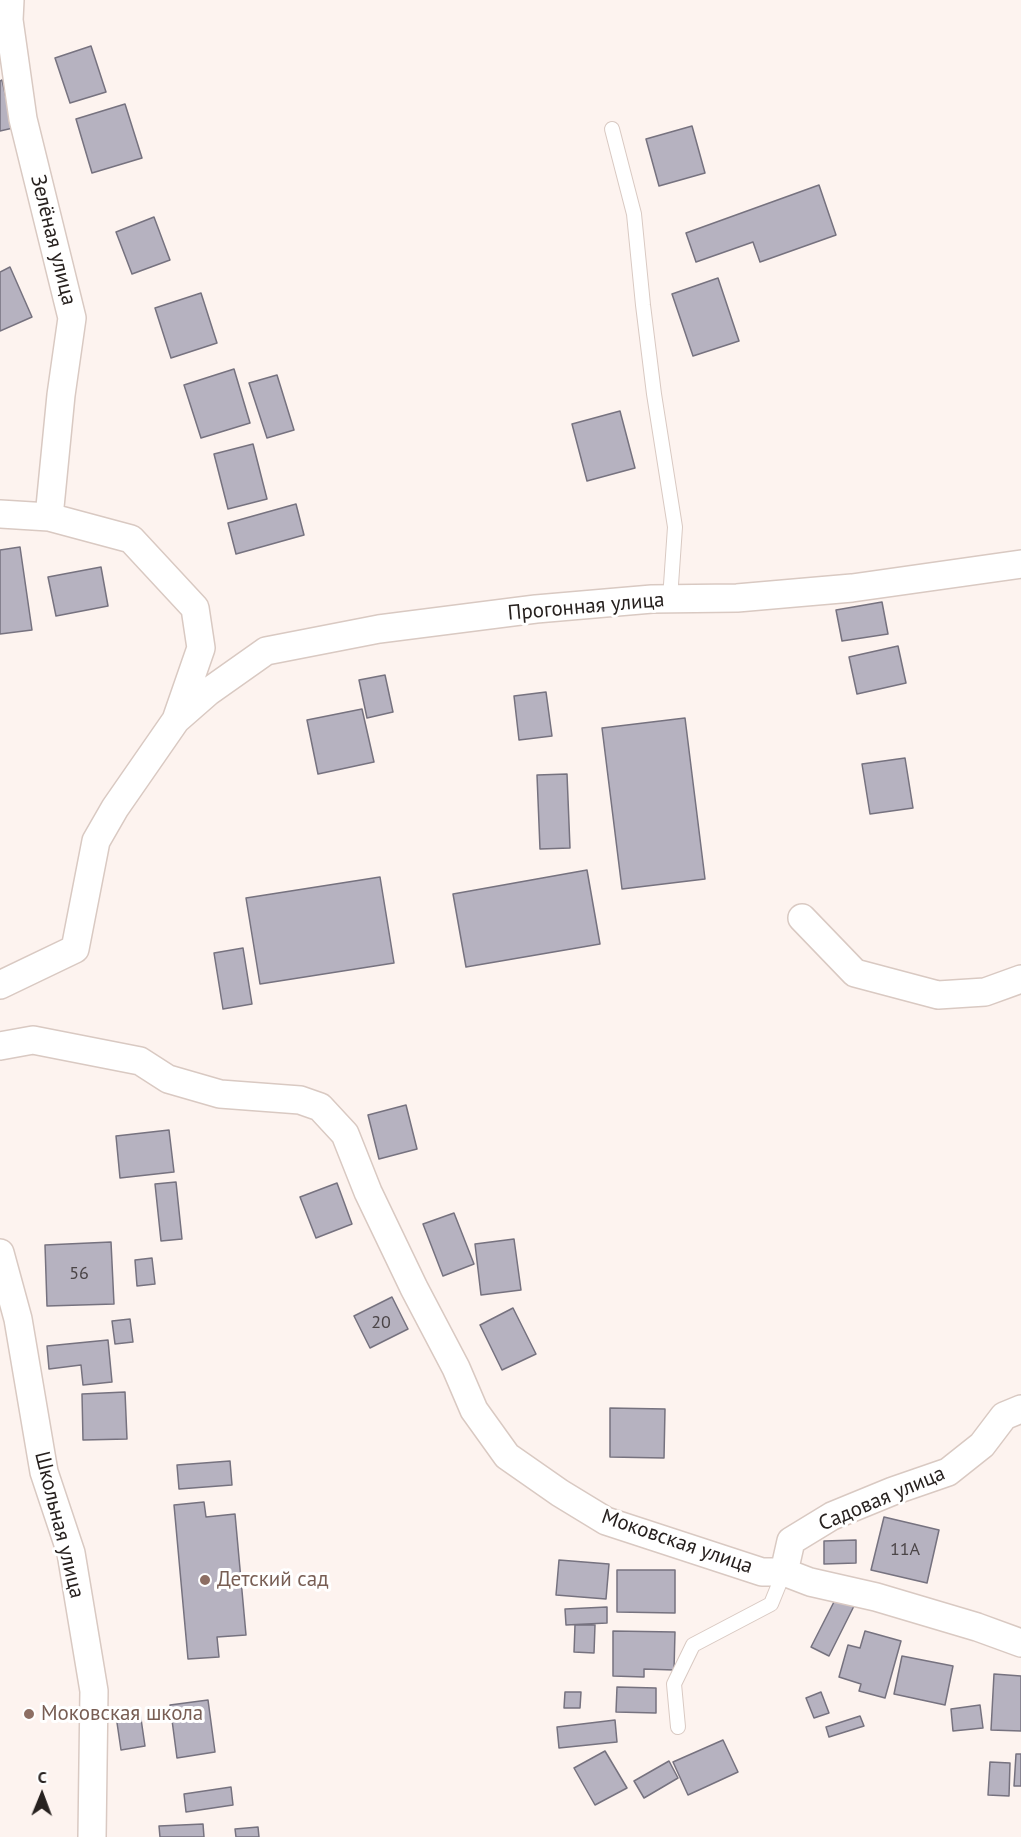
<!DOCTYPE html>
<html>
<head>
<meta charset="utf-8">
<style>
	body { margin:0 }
	#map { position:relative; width:1021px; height:1837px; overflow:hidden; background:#fdf3ef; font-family:"PT Sans",sans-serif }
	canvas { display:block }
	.north { position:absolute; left:12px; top:1765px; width:60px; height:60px; -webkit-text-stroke:4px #fff; paint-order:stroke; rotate:1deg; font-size:16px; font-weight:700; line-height:24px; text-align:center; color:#27211f }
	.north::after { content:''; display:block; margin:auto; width:21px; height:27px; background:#27211f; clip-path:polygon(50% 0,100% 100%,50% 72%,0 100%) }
</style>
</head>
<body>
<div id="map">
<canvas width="1021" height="1837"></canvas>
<div class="north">С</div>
</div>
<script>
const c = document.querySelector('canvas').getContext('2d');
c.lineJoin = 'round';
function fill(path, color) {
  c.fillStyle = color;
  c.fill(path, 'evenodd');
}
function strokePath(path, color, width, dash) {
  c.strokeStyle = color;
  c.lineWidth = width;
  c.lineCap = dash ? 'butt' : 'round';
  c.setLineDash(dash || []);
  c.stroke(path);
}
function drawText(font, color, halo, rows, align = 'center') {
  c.font = font + ' "PT Sans",sans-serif';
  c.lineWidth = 6;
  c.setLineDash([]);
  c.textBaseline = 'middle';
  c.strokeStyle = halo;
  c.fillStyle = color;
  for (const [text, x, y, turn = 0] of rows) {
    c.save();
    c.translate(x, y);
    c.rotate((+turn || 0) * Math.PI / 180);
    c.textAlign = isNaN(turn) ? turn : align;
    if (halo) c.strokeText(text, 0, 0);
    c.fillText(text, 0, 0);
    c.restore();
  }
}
const building = new Path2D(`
	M91,46L106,92L70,103L55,58Z
	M2,80L13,128L0,131V81Z
	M125,104L142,158L92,173L76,119Z
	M692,126L705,173L659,186L646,139Z
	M819,185L836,235L760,262L753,242L696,262L686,233Z
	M154,217L170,260L132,274L116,232Z
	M10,267L32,317L0,331V272Z
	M718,278L739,341L693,356L672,294Z
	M201,293L217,343L171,358L155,308Z
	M234,369L250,423L201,438L184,385Z
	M277,375L294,430L267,438L249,383Z
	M620,411L635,468L587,481L572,424Z
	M253,444L267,499L228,509L214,454Z
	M296,504L304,535L236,554L228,523Z
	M20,547L32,630L0,634V550Z
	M101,567L108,606L56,616L48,577Z
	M882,602L888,634L842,641L836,610Z
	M898,646L906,683L857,694L849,657Z
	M385,675L393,712L367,718L359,680Z
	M546,692L552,736L519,740L514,696Z
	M362,709L374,762L318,774L307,720Z
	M685,718L705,879L622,889L602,728Z
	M905,758L913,808L870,814L862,764Z
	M567,774L570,848L540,849L537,775Z
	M587,870L600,944L466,967L453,894Z
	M380,877L394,963L260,984L246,898Z
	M243,948L252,1004L223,1009L214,953Z
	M406,1105L417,1149L379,1159L368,1115Z
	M169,1130L174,1172L120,1178L116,1136Z
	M176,1182L182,1239L161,1241L155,1184Z
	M337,1183L352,1224L316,1238L300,1197Z
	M454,1213L474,1264L443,1276L423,1224Z
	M514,1239L521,1290L481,1295L475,1244Z
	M111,1242L114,1304L47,1306L45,1245Z
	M152,1258L155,1284L137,1286L135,1260Z
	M392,1297L408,1329L370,1348L354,1316Z
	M513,1308L536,1354L502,1370L480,1325Z
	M130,1319L133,1342L115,1344L112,1321Z
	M108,1340L112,1382L83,1385L81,1365L49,1369L47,1346Z
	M125,1392L127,1439L83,1440L82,1394Z
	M610,1408L665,1409L664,1458L610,1457Z
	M230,1461L232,1485L179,1489L177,1465Z
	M204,1502L206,1517L235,1514L246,1635L217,1637L219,1657L188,1659L174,1505Z
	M884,1517L939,1530L927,1583L871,1570Z
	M856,1540V1563L824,1564V1541Z
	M559,1560L609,1564L606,1599L556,1595Z
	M617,1570H675V1613L617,1612Z
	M837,1596L855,1604L829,1656L811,1647Z
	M607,1607V1623L566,1625L565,1609Z
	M575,1625H595L594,1653L574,1652Z
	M613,1631L675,1632L674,1670L644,1669V1677L613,1676Z
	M865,1631L901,1641L885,1698L859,1691L861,1684L839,1677L848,1645L860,1648Z
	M902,1656L953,1666L945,1705L894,1694Z
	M994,1674L1021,1676V1731L991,1730Z
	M617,1687L656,1688V1713L616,1712Z
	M565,1692H581L580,1708H564Z
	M821,1692L829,1713L814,1718L806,1698Z
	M208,1700L215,1752L177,1758L170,1705Z
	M980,1705L983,1728L953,1731L951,1709Z
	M140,1712L145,1746L121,1750L116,1716Z
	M860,1716L864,1726L829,1737L826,1727Z
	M615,1720L617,1742L559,1748L557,1727Z
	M723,1740L738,1772L688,1795L673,1762Z
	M605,1751L627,1788L595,1805L574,1768Z
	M1016,1754H1021V1786H1014Z
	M669,1761L678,1778L644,1798L634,1781Z
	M990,1762L1010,1763L1009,1796L988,1795Z
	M231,1787L233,1805L186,1812L184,1794Z
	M203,1824L204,1837H160L159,1826Z
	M258,1827L259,1837H236L235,1829Z`);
fill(building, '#b6b2c0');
strokePath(building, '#76727f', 1.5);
const lane = new Path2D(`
	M612,129L634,214L643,305L654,394L675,527L670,599
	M678,1727L674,1684L693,1645L771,1604L784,1572`);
const street = new Path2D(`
	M10,0L9,20L23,119L72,318L61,395L49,517
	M0,514L49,517L131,539L195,608L201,648L176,720L115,808L96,841L75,949L0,985
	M176,720L208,692L266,651L379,629L536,609L652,599L737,598L852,588L1021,564
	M802,918L855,973L938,995L985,992L1021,979
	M0,1046L33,1040L140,1061L168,1079L220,1094L300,1100L320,1107L345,1134L368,1192L414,1288L456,1368L474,1410L507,1456L560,1493L606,1521L762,1572H784L810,1582L876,1597L977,1627L1021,1643
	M0,1253L18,1319L44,1472L71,1553L94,1691L92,1837
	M784,1572L791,1541L832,1516L893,1491L948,1472L982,1445L1004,1416L1021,1409`);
strokePath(lane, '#d9c9c2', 16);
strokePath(street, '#d9c9c2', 30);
strokePath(lane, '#fff', 14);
strokePath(street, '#fff', 27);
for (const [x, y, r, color] of [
	[205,1580,6,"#8d6e63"],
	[29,1714,6,"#8d6e63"]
]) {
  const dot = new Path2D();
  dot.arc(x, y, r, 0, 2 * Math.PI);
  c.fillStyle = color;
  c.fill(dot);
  strokePath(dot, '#fff', 2);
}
drawText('18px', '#4b4547', null, [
	["56",79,1274],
	["20",381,1323],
	["11А",905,1550]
]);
drawText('21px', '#27211f', '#fff', [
	["Зелёная улица",53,240,76],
	["Прогонная улица",586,607,-5],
	["Садовая улица",882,1499,-23],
	["Школьная улица",59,1525,76],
	["Моковская улица",677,1542,19]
]);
drawText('21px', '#785e54', '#fff', [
	["Детский сад",217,1580],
	["Моковская школа",41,1714]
], 'left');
</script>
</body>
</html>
